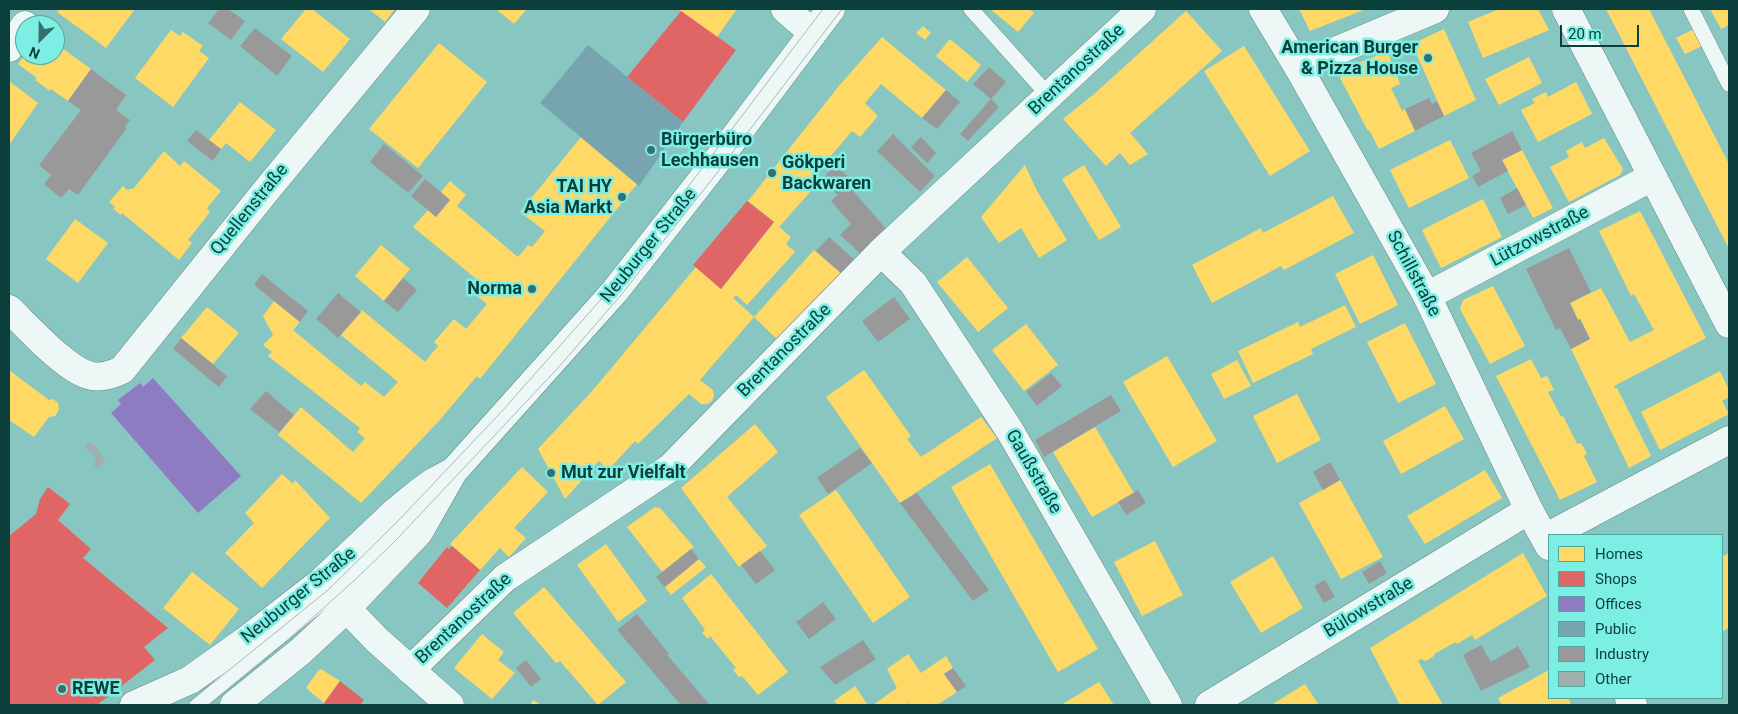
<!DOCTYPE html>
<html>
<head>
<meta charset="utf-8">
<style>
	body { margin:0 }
	#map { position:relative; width:1738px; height:714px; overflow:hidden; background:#88c7c1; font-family:Roboto,sans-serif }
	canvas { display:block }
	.frame { position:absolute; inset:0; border:10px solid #0b3f3b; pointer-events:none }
	.legend { position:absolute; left:1548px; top:534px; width:175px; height:165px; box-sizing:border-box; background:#7ceee3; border:1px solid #4fa8a0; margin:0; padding:6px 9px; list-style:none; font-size:15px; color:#0b3f3b }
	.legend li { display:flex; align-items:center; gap:10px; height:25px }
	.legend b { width:25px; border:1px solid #4fa8a0 }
	.north { position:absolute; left:15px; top:15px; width:50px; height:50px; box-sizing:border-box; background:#7ceee3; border:1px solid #4fa8a0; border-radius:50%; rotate:203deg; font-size:14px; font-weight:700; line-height:20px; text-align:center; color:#0b3f3b }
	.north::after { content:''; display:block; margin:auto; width:18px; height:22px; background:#376f6a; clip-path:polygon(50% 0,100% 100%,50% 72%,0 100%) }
	.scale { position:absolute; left:1560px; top:25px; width:79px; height:22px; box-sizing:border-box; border:2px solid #0b3f3b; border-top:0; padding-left:6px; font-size:15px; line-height:18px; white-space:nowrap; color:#0b3f3b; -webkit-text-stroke:4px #7ceee3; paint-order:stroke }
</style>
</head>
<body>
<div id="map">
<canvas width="1738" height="714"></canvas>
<div class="frame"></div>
<ul class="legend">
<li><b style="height:14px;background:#ffd966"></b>Homes</li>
<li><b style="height:14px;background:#e06666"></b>Shops</li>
<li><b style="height:14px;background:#8e7cc3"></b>Offices</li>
<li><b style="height:14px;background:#76a5af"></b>Public</li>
<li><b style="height:14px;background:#999"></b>Industry</li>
<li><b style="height:14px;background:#a1afaf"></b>Other</li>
</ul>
<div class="north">N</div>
<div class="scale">20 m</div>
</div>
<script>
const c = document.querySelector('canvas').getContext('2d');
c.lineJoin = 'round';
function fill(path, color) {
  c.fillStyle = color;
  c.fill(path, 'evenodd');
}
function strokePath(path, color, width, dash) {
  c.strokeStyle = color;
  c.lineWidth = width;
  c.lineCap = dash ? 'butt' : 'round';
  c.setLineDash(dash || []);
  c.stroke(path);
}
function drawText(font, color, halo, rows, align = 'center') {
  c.font = font + ' Roboto,sans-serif';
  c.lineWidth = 5;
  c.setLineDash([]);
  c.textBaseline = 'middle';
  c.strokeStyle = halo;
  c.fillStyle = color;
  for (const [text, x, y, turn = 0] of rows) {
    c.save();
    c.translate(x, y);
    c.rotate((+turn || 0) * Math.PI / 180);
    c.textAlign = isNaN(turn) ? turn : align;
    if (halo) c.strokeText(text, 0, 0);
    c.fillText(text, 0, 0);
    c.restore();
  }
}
fill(new Path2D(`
	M59,9H135L106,48L57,12Z
	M306,9H312L350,39L323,72L281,39Z
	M369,9H395L385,22Z
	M496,9H527L514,24Z
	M678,9H737L717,37Z
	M990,9H1029L1034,13L1018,32Z
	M1299,9H1366L1310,31Z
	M1499,9H1538L1549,30L1483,58L1468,22Z
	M1606,9H1649L1711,129L1729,164V249Z
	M1710,9H1729V25L1721,29Z
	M1186,11L1222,51L1130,133L1148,154L1130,165L1120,153L1106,166L1063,119L1094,94Z
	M923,26L931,33L925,40L916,33Z
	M1444,29L1476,100L1444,116L1412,44Z
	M1694,29L1702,46L1685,54L1676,38Z
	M171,30L180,36L183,32L203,46L199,51L209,58L173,107L135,78Z
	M882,37L946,90L922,118L881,84L865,103L878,116L860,137L852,131L813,177L819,182L779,227L791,237L786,244L795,252L747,305L736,295L733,298L754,317L814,250L843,275L781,343L754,317L700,380L713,390L714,395L712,401L707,404H701L689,394L638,444L635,441L608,470L599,461L565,499L538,449L593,390L696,267L721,289L774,222L748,201L838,87Z
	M950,39L981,65L967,82L936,56Z
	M55,43L91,69L68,101L51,89L50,91L35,80L37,78L18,64L25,55H55Z
	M439,43L487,82L418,168L369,129Z
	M1244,46L1310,151L1270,176L1204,71Z
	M1387,50L1400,84L1391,88L1402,111L1405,109L1415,131L1379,149L1369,130L1368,131L1340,78L1343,67L1370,59Z
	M1529,57L1542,83L1499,105L1485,79Z
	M9,81L38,103L9,145Z
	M1576,82L1592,114L1538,142L1521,110L1535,103L1532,99L1546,92L1548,97Z
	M240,102L276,130L250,162L226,143L221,149L209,140Z
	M581,137L637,184L480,379L477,376L438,422L361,503L278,435L301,407L353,452L365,438L357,432L360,428L268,356L272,352L263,345L273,335L263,316L274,301L300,322L293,330L361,386L365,382L384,397L398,382L341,335L362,310L425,362L438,346L434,342L454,319L466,329L487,304L478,297L486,287L413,227L428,210L436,217L450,200L441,192L450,181L466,195L457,206L518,257L528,245L532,247L545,231L520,212Z
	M1604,138L1623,169L1620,175L1569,202L1550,167L1569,157L1566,151L1582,142L1585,148Z
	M1450,140L1469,178L1409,208L1390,170Z
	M1522,150L1553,208L1533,218L1502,160Z
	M164,151L180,166L184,161L221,191L207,208L210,212L188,240L192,243L179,260L122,213L121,215L113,209L115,207L109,202L123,186L127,190L134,188Z
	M1025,165L1037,191L1067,240L1039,258L1021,228L999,243L981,217Z
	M1084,165L1121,227L1099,240L1062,179Z
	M1333,196L1354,233L1284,270L1281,266L1212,303L1192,265L1261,228L1263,233Z
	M1483,199L1502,237L1441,268L1422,230Z
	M1640,211L1706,338L1614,386L1616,389L1617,388L1651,456L1629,468L1571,349L1590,339L1580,319L1578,320L1570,303L1601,288L1630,342L1654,330L1634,294L1631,296L1599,231Z
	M75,219L108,243L78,283L46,259Z
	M381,245L410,269L384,301L355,276Z
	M1373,255L1398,305L1360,324L1335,274Z
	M967,257L1008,308L978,332L937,282Z
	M1493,286L1525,346L1490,364L1460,309L1463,300Z
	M1345,305L1356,327L1311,349L1313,354L1253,383L1238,351L1298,322L1300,327Z
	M207,307L239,333L213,364L181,338Z
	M1405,323L1436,384L1398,403L1367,342Z
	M1026,324L1058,365L1024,391L992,350Z
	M1167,356L1217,441L1173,467L1123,382Z
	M1531,359L1541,378L1547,376L1554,390L1548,392L1561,417L1563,416L1577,444L1581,443L1584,448L1587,454L1584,456L1597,482L1560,500L1496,376Z
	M1237,360L1251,386L1224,399L1211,374Z
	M9,370L49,400L53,399L58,403L59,410L55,416L49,417L34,437L9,420Z
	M864,370L911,436L907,439L921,457L981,417L997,438L900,503L826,397Z
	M1720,371L1729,390V397L1722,401L1729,414L1660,450L1641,412Z
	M1297,394L1321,440L1277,463L1253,416Z
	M1445,406L1464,439L1401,474L1383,441Z
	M755,424L778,452L727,497L767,546L739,567L681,488Z
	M1095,427L1134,493L1092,517L1053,452Z
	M990,464L1098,649L1058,672L951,487Z
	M522,467L548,492L514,528L526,538L509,557L500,548L480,570L450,544Z
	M1485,470L1502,498L1425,544L1407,516Z
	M282,474L293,484L295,480L330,518L262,588L225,553L254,523L245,513Z
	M1340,480L1383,557L1341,579L1299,503Z
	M836,490L910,597L873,623L799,515Z
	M655,507L660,508L694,547L662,572L627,527Z
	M1155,541L1183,595L1142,616L1114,562Z
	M606,544L647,601L618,622L577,565Z
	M1722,551L1724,556L1729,553V627L1722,632Z
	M1523,553L1547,596L1475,640L1472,635L1457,644L1456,642L1434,654V656L1426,661L1421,659L1418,661L1443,705H1400L1370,648Z
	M1273,556L1303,608L1261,633L1230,582Z
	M699,559L706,567L671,595L665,587Z
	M192,572L239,609L210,645L163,608Z
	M711,574L788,672L758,695L742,676L739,677L733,670L736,668L710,636L708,639L702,633L705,630L682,598Z
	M544,587L626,682L598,705L560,661L556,663L513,613Z
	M482,634L504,652L498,660L515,673L492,699L454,668Z
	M908,654L921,673L946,656L953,668L944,674L957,692L937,705H909L908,703L904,705H873L897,688L887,669Z
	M321,669L340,681L324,703L307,689V686L319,670Z
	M1549,670V698H1568L1571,703L1568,705H1502L1498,698Z
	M1099,682L1114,705H1061Z
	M1305,684L1319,705H1271Z
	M855,686L868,705H838L834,701Z
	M533,700L541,705H530Z`), '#ffd966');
fill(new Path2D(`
	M681,11L736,50L683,122L627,77Z
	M747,201L774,222L721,289L693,265Z
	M48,487L70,504L58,520L91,549L83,558L168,628L144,647L155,660L97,705H9V536L36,514L40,499Z
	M452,546L480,570L447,608L418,583L447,547L449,549Z
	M340,681L364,700L360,705H327L324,703Z`), '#e06666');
fill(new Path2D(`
	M153,378L241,476L198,513L111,413L121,404L118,400L140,383L143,387Z`), '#8e7cc3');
fill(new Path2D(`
	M588,45L683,122L639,186L540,103Z`), '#76a5af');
fill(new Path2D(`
	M219,9H228L245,21L231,40L208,23Z
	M255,28L292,56L277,76L240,46Z
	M989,67L1006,82L991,99L973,84Z
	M91,69L126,95L116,110L130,120L125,127L126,129L78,195L69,189L61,198L44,184L51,175L39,165L81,110L68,101Z
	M946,90L960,102L937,129L922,118Z
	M1429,98L1432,104L1437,101L1444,116L1415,131L1405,109Z
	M991,99L999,107L968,141L960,134Z
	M196,130L221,149L213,161L187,141Z
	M1512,131L1522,150L1502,160L1508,171L1478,187L1472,176L1481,171L1471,153Z
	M893,134L935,176L920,192L877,151Z
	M921,137L936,153L927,163L911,147Z
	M384,144L423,176L408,193L370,162Z
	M834,165L852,179L838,195L849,186L887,230L861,254L840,235L851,224L831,201L838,195L821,181Z
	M425,179L450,200L436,217L411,196Z
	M1517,188L1526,205L1508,214L1500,198Z
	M829,237L855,260L843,275L816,251Z
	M1569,248L1591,292L1570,303L1578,320L1580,319L1590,339L1571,349L1560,328L1556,330L1526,269Z
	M262,274L308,311L300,322L254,285Z
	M403,278L417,290L398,312L384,301Z
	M338,293L361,312L338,338L316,319Z
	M894,297L910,319L878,342L862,321Z
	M181,338L227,376L219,387L173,349Z
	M1051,373L1062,386L1037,406L1026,392Z
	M266,391L294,415L279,432L250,409Z
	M1111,395L1121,411L1044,457L1035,440Z
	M860,448L872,463L828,494L817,478Z
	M1330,462L1340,480L1323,490L1313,472Z
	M1138,490L1146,503L1126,515L1118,502Z
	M917,493L989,590L973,601L900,503Z
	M691,549L699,559L665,587L656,577Z
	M760,551L775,570L756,584L741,565Z
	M1380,561L1387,573L1369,584L1362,572Z
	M1325,580L1335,597L1324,603L1314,586Z
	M823,602L836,619L809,639L796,622Z
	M637,614L669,654L667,655L710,705H681L617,630Z
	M863,640L876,659L835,685L820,667Z
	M1481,645L1491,662L1518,646L1530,667L1481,691L1463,655Z
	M526,660L541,679L531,687L516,668Z
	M953,668L966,686L957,692L944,674Z`), '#999');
fill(new Path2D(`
	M88,443H93L105,461L98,469L94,466L96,457L85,448Z`), '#a1afaf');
const lane = new Path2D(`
	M971,9L1049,96
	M1691,9L1729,84
	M197,705L332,594L392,537L425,502`);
const street = new Path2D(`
	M785,9L813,33
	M1566,9L1729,324
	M9,48L25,25
	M1298,67L1435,9
	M881,252L913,283L1010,431L1168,705
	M1427,296L1652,177
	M9,309C28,327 68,372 92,376C103,378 113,374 122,370L265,192L416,9
	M1550,535L1729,440
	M321,582L377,640L450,705
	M410,670L505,578L670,468L881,252L1142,9
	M1209,705L1529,510`);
const secondary = new Path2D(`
	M1263,9L1298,67L1427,296L1529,510L1549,546
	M1629,698L1633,705
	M134,705L190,680L245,641L321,582L396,511L418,493L435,481L452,472
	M234,705L301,651L346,609L419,532L453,472L615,291L716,162L831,9`);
strokePath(lane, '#618985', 16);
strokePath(street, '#618985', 29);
strokePath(secondary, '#618985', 29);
strokePath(lane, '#edf7f6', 15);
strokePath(street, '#edf7f6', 28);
strokePath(secondary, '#edf7f6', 28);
strokePath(new Path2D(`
	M186,705L328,590L399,520L503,410L612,287L823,9
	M208,705L291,637L357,578L396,540L558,368L621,295L713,178L842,9`), '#a8bab8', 1);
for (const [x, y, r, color] of [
	[1428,58,5,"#376f6a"],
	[651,150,5,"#376f6a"],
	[772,173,5,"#376f6a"],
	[622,197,5,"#376f6a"],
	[532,289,5,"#376f6a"],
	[551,473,5,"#376f6a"],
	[62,689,5,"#376f6a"]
]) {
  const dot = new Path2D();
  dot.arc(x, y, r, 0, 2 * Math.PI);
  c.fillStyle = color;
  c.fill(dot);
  strokePath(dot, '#7ceee3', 2);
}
drawText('bold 18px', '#0b3f3b', '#7ceee3', [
	["American Burger",1418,48,"right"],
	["& Pizza House",1418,69,"right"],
	["Bürgerbüro",661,140],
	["Lechhausen",661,161],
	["Gökperi",782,163],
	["Backwaren",782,184],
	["TAI HY",612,187,"right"],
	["Asia Markt",612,208,"right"],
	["Norma",522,289,"right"],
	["Mut zur Vielfalt",561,473],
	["REWE",72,689]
], 'left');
drawText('18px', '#0b3f3b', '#7ceee3', [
	["Brentanostraße",1077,70,-43],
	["Quellenstraße",250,210,-51],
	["Lützowstraße",1540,237,-28],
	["Neuburger Straße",649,246,-51],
	["Schillstraße",1413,274,62],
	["Brentanostraße",785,351,-45],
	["Gaußstraße",1033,472,60],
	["Neuburger Straße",299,596,-39],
	["Bülowstraße",1369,608,-31],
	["Brentanostraße",464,619,-43]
]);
</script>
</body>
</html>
